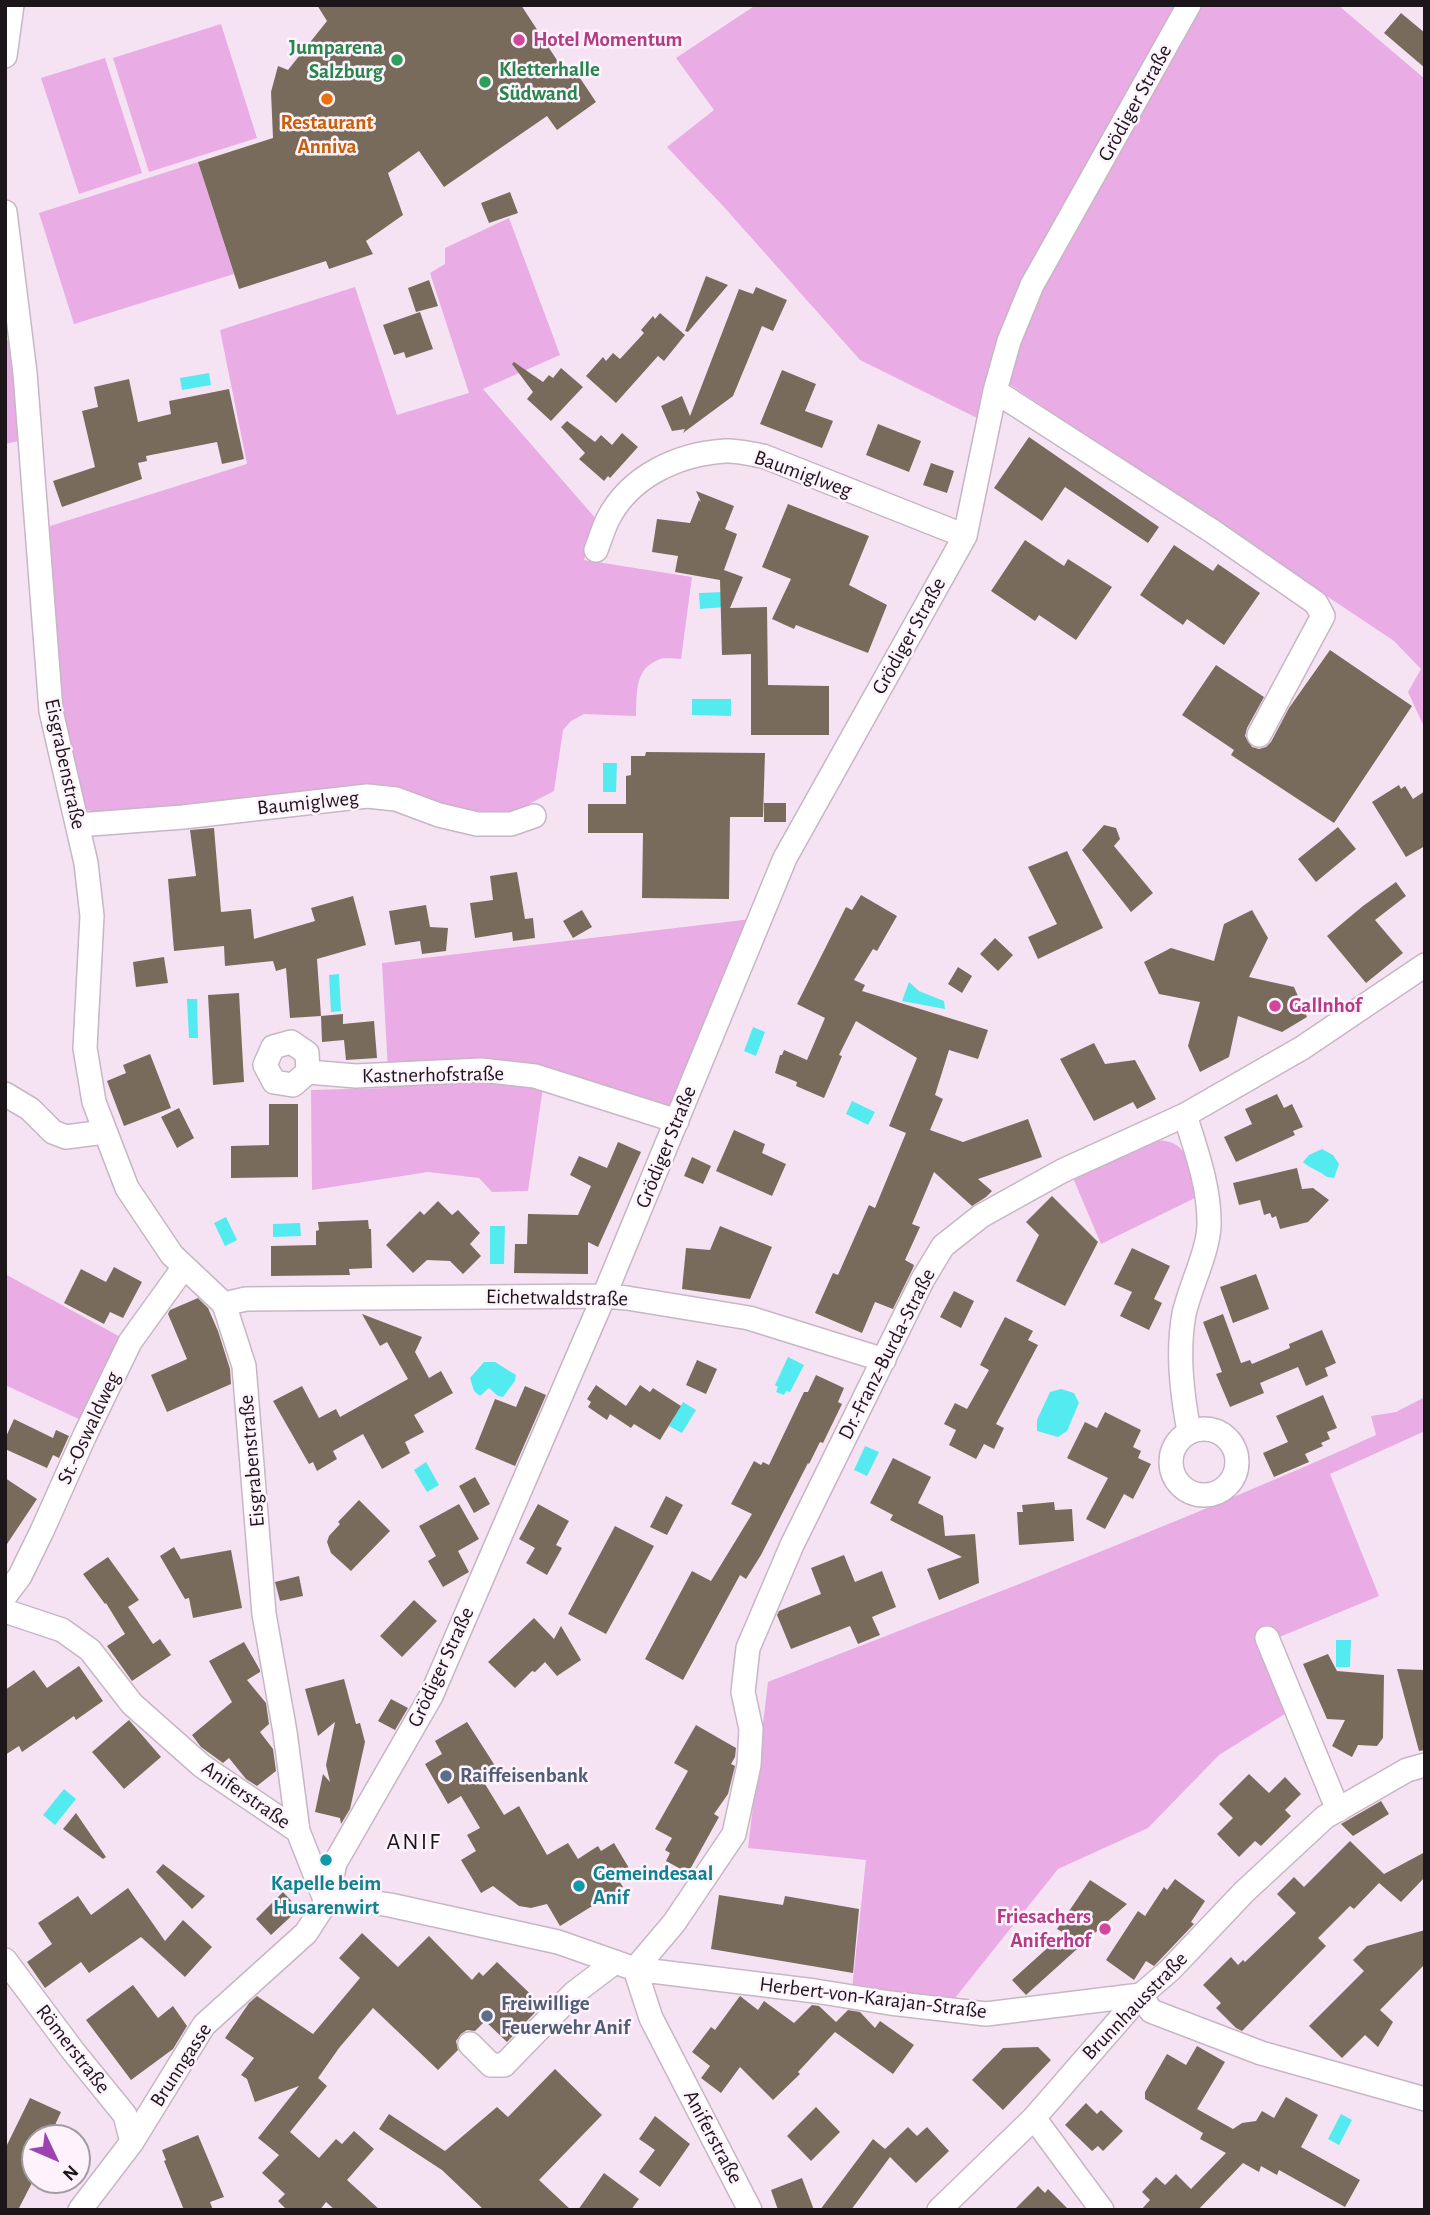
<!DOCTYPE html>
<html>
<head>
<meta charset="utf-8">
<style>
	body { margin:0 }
	#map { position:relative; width:1430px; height:2215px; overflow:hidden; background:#f5e3f3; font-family:"Alegreya Sans",sans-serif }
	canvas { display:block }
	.frame { position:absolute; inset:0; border:7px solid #1c161b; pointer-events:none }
	.north { position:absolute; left:21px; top:2124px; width:70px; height:70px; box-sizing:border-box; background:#fef3fc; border:2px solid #a49ba2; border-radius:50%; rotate:134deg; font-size:19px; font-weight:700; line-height:28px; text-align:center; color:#1c161b }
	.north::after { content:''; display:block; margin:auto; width:24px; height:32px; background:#9d43af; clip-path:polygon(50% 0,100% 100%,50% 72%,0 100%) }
</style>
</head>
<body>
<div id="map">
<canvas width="1430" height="2215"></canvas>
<div class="frame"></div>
<div class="north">N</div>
</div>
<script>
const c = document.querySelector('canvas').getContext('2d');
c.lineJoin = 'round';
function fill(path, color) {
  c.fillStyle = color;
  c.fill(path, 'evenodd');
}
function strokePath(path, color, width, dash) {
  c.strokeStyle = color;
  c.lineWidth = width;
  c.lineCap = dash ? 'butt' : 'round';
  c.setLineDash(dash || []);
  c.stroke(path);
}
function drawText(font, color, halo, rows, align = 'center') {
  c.font = font + ' "Alegreya Sans",sans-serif';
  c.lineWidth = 5;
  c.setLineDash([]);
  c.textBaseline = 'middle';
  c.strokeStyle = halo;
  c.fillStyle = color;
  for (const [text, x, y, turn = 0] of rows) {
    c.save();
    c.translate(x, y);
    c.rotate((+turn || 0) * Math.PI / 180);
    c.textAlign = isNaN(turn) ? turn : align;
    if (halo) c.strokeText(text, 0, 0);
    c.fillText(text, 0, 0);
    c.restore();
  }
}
fill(new Path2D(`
	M756,5H1179L979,419L860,360L724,207L667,147L714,110L676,58Z
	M1200,5H1338L1425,79V729L1408,692L1421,669L1394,641L1009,384L1022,341L1043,288Z
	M221,24L257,138L149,172L113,58Z
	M105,58L142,173L79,194L41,78Z
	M198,162L234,274L74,324L39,213Z
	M509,218L560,355L483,389L597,520L584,560L692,577L681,659C674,659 664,657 658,660C634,669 637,695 636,716L584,714L571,721L563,730L554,791L508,815H475L382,789L103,815L87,810C48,731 53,637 48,551L50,526L247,464L220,330L355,287L397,415L469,393L430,273L445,264V248Z
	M5,338L11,343L23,440L5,444Z
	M751,919L674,1109L543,1087L528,1191L492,1192L479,1178L428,1172L312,1190L311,1090L387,1088L388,1070L382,963Z
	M1148,1141C1153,1141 1160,1140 1165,1141C1191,1144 1193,1178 1197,1197L1101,1244L1073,1178Z
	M5,1274L126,1340L81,1420L5,1385Z
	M1425,1397V1431L1330,1474L1379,1596L1260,1645L1288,1712L1219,1755L1148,1828L1058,1869L951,2003L852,1989L866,1860L748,1848L768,1682C972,1602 1177,1525 1376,1435L1371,1416L1396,1412Z`), '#e9ace4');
fill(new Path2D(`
	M209,373L211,385L182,390L180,378Z
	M724,592L725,607L700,609L699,593Z
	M692,699H731V716L692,715Z
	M603,763H617L616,792H603Z
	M339,974L341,1011L331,1012L329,975Z
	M909,982L919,991L944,1001L945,1009L902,1001Z
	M187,999H197L198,1038H189Z
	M753,1027L765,1032L756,1056L744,1051Z
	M852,1101L875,1112L868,1125L846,1114Z
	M1322,1149L1333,1155L1339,1164L1334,1178L1327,1177C1319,1170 1310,1169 1303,1162L1309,1155Z
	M226,1217L237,1240L225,1246L214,1223Z
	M300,1223L301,1236L273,1237V1224Z
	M490,1226H505L504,1264H490Z
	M788,1357L804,1365L790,1392L786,1391L784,1395L776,1392L778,1387L775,1385Z
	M484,1362H495L516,1375L515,1381L503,1397L498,1396L489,1388L480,1396L474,1391L470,1378Z
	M1061,1389L1074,1393L1079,1403L1067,1431L1058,1437L1037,1431V1420L1050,1392Z
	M683,1402L696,1410L682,1433L669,1426Z
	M865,1446L879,1452L867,1476L854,1470Z
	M426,1462L439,1485L427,1492L414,1470Z
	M1336,1640H1351L1350,1667H1336Z
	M64,1789L76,1799L55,1825L43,1815Z
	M1341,2114L1352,2120L1339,2145L1328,2139Z`), '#54ebf0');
fill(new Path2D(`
	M317,5H521L566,74L574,69L596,102L557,130L547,116L444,187L419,151L388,173L403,215L366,241L373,254L329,269L326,261L239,289L198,162L273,138L271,92L278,66L288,70L327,21Z
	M1401,13L1425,33V68L1384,33Z
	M510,192L518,213L489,223L481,203Z
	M706,276L728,285L688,332L685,331Z
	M429,280L438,306L416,312L408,288Z
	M756,287L787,300L773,331L762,326L733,396L683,433L685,429L672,431L661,406L682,396L690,416L739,289L753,294Z
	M420,312L433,349L406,358L404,352L394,355L383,325Z
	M660,313L685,335L664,361L658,356L616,403L586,376L603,357L606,361L613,353L620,359L644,333L641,330L653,316L655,319Z
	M514,362L543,382L549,375L553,378L561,368L583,387L551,421L527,399L533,392L512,364Z
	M782,370L816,384L805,411L833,421L822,448L760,424Z
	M129,379L138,422L171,414L169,401L229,389L244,459L222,464L217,442L146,456L147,461L138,463L142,479L62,507L53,481L95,467L82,411L98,407L94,387Z
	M567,421L595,442L601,435L612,445L622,433L638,447L610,478L608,476L604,481L579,459L585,453L561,427Z
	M878,424L921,441L909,472L866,455Z
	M1029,437L1159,527L1148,543L1065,487L1042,521L994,488Z
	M931,463L954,471L947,493L923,485Z
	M696,491L734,506L725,529L737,534L724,570L743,577L730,608L767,607L768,685L829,686V735H751V654L722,655L720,580L675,572L678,556L652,552L657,519L690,523L699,500L701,502Z
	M788,504L869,536L849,585L887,605L868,653L796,625L794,629L772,619L791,579L762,567Z
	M1025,540L1064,566L1068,559L1112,587L1076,640L1039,615L1035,621L991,591Z
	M1174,545L1213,571L1218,564L1260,593L1224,645L1187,619L1183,625L1140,595Z
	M1330,650L1412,706L1334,823L1231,755L1234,750L1182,715L1216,665L1264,697L1247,728L1245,736L1252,747L1259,749L1266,747L1271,742L1289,708Z
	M646,752L765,753L763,817H730L729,899L642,898L643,833H588V804H626V776L631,775V756H645Z
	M1399,785L1401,789L1405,786L1413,799L1425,791V846L1406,857L1372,802Z
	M764,803H786V822H764Z
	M1104,825L1116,828L1120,839L1114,846L1153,893L1131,912L1082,850Z
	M1338,827L1356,849L1316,882L1298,859Z
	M214,828L221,912L251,909L254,939L315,921L311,908L353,896L366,945L317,959L321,1016L290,1018L286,968L276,971L273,961L225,966L224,946L174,951L168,879L196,876L190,830Z
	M1067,851L1103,928L1038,959L1028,937L1057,924L1028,867Z
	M517,872L525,919L533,918L535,938L513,941L512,932L475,938L470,903L493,900L490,876Z
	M1396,882L1406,896L1375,920L1403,953L1366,983L1327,936L1363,906Z
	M861,895L897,916L877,951L873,949L854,980L865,985L862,991L988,1030L978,1059L949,1050L935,1095L943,1099L930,1130L963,1142L1028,1119L1042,1157L978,1179L992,1191L986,1197L972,1206L934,1172L912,1224L920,1227L905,1260L914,1265L913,1268L893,1309L875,1302L862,1333L815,1313L833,1273L838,1275L869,1205L875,1208L906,1133L889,1126L917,1058L856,1021L839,1055L842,1056L824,1098L796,1086L797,1082L775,1073L780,1055H782L784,1050L807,1060L825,1018L797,1004L846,907L852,910Z
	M426,905L430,927L448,928L446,951L422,954L420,941L395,945L389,911Z
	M582,910L592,927L573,938L563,921Z
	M1252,910L1268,938L1249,977L1294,987L1307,1017L1282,1032L1238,1016L1229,1057L1200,1072L1188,1046L1200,1002L1159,994L1144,962L1171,948L1214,961L1224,924Z
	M995,938L1013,955L998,971L980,954Z
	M164,957L168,983L136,987L133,962Z
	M958,967L972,976L962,993L948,984Z
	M239,993L244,1082L213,1085L208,995Z
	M343,1014V1024L374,1021L377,1058L346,1060L344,1040L322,1042L321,1016Z
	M1094,1043L1105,1064L1135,1060L1156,1099L1137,1109L1133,1102L1094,1121L1060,1059Z
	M150,1054L171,1108L124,1126L107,1081L126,1073L123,1065Z
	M1277,1094L1284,1108L1292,1104L1303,1127L1293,1131L1295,1135L1236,1162L1224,1137L1252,1124L1245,1109Z
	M269,1104H298V1177L231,1178V1146L269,1145Z
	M179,1108L194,1138L177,1148L161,1117Z
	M734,1130L765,1144L762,1153L786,1164L772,1196L716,1171Z
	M618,1142L641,1152L598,1247L588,1242V1274L514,1273L515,1244H527L528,1214L578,1215L591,1186L570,1175L579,1156L607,1168Z
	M692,1157L711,1166L703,1184L684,1176Z
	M1297,1168L1302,1189L1313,1188L1329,1200L1308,1222L1280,1229L1276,1216L1272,1218L1270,1213L1264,1215L1260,1200L1239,1205L1233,1183Z
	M1052,1196L1098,1242L1065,1306L1016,1281L1039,1235L1026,1222Z
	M438,1201L452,1215L458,1210L480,1233L470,1244L481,1256L463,1274L450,1261L427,1260L413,1273L386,1245L420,1211L424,1215Z
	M368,1220L369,1229H371L372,1268L349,1269L350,1275L271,1276V1246L316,1245V1231L319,1230L318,1222Z
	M720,1226L772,1247L750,1299L682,1289L686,1248L710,1250Z
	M1132,1248L1170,1266L1154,1299L1162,1303L1149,1330L1120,1316L1132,1292L1114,1284Z
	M114,1267L142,1282L123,1318L110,1312L104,1324L64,1303L81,1269L106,1282Z
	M1256,1274L1269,1309L1233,1323L1220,1287Z
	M954,1291L974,1301L961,1328L940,1317Z
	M198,1298L208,1308L218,1331L230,1369L231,1384L167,1412L151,1375L187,1359L168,1314L170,1310Z
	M362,1314L422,1337L415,1352L429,1378L441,1371L453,1393L414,1415L424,1432L405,1442L410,1453L382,1469L363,1434L333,1451L337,1459L317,1471L313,1462L309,1464L273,1401L302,1386L319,1418L336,1409L340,1417L408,1379L387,1342L380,1346Z
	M1223,1314L1241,1363L1250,1360L1252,1364L1290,1348L1289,1344L1322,1330L1336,1363L1325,1368L1328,1376L1306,1386L1298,1367L1260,1383L1264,1393L1230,1407L1216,1374L1222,1372L1203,1322Z
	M1005,1317L1033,1331L1028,1340L1038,1345L996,1424L1004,1428L994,1449L984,1444L976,1459L949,1445L956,1430L944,1424L955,1403L967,1409L989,1370L980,1365Z
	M697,1360L717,1369L706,1394L686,1385Z
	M816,1375L844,1388L838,1402L842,1404L823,1443L820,1442L809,1464L808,1463L761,1555L746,1579L740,1575L683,1680L645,1659L692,1571L711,1581L752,1514L731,1504L754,1461L761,1465L763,1462L769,1465L804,1392H808Z
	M596,1385L626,1406L640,1385L650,1392L653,1388L681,1406L660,1440L634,1424L631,1428L610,1414L607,1420L588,1407L591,1402L587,1399Z
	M525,1386L546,1395L515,1466L475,1449L495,1399L516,1407Z
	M1323,1395L1337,1428L1327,1432L1330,1439L1321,1443L1323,1446L1305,1454L1309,1462L1274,1477L1263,1453L1288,1442L1276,1416Z
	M1105,1412L1141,1430L1133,1447L1141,1451L1138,1458L1151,1464L1133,1499L1124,1494L1105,1529L1086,1519L1108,1478L1067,1458L1085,1422L1097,1428Z
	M14,1419L53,1438L56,1430L69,1436L59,1458L53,1455L47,1468L5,1449V1439Z
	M893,1458L931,1477L918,1503L943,1516L945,1536L975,1534L979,1583L939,1600L927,1569L962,1557L890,1520L893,1515L870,1503Z
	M475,1477L490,1504L474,1513L459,1486Z
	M5,1478L37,1499L5,1547Z
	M666,1496L683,1505L667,1535L650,1527Z
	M359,1500L390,1531L351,1571L331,1553L327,1542L329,1536L340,1524L338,1522Z
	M1054,1502L1055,1510L1072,1509L1074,1541L1019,1545L1017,1512H1023L1022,1505Z
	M459,1504L479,1539L458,1551L469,1572L443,1587L428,1561L436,1556L419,1526Z
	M538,1504L569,1521L556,1545L562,1548L547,1575L526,1563L535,1548L519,1539Z
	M615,1526L654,1546L606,1634L568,1614Z
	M174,1547L182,1561L181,1559L231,1550L242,1608L193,1618L189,1598L185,1599L160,1556Z
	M844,1555L855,1582L882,1571L896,1607L872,1617L880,1635L858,1644L850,1626L791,1649L777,1615L779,1611L821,1594L811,1568Z
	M108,1557L139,1600L128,1607L153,1644L160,1639L171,1655L132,1681L107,1646L125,1634L106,1603L105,1604L83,1574Z
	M299,1576L303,1596L280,1601L275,1582Z
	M414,1600L437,1621L402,1657L380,1636Z
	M534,1618L554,1639L561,1626L581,1660L557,1676L545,1662L535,1672L532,1671L515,1688L488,1662Z
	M244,1642L260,1670V1672L247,1680L266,1703L269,1724L260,1732L273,1749L276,1771L257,1786L246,1779L229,1758L223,1763L201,1747L192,1735L232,1702L209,1661Z
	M1328,1654L1337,1671L1384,1675L1383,1738L1377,1746L1358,1745L1352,1757L1332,1746L1345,1720L1327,1719L1303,1664Z
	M79,1666L103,1701L76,1720L74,1716L22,1752L19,1746L5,1755V1690L34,1670L47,1688Z
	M1397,1669L1425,1670V1750L1419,1751Z
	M344,1679L356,1724L360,1723L365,1742L350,1809L341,1824L340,1818L315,1812L323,1774L330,1782L326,1765L335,1722L318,1736L305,1689Z
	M391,1699L408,1708L395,1730L378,1721Z
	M129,1720L161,1757L124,1789L92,1752Z
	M467,1722L501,1775L485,1784L504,1815L519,1806L547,1855L568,1843L578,1859L598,1846L601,1851L614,1843L629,1868L616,1876L623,1887L560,1926L547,1904L531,1908L519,1906L493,1886L481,1893L461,1860L476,1851L467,1835L480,1828L461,1796L448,1804L425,1764L442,1754L435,1741Z
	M696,1725L736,1748L735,1757L731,1764L735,1766L728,1794L714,1814L719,1817L688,1873L666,1861L670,1853L665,1850L672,1838L655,1829L688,1771L674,1763Z
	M1249,1774L1269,1793L1285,1777L1301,1794L1285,1810L1291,1816L1261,1846L1255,1841L1239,1857L1217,1834L1233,1818L1219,1804Z
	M1381,1801L1389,1814L1353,1836L1341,1824Z
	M76,1813L106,1857L103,1859L63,1829Z
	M1350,1841L1384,1874L1425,1852V1877L1401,1902L1379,1883L1354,1909L1350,1906L1318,1938L1326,1946L1242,2031L1236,2028L1216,2008L1221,2003L1203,1985L1231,1957L1238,1965L1243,1960L1245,1962L1296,1913L1277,1894L1294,1877L1304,1887Z
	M163,1864L205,1896L192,1909L156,1872Z
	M1175,1879L1205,1901L1191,1922L1194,1924L1154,1966L1146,1961L1134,1980L1106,1960L1138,1911L1145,1916L1164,1887L1167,1890Z
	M1090,1880L1127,1904L1026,1995L1012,1980L1064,1933L1057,1929Z
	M128,1888L165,1941L183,1920L212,1947L185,1977L141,1937L89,1973L81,1962L45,1988L27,1962L52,1944L38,1923L78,1896L91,1915Z
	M283,1892L299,1909L271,1935L256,1919Z
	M719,1895L783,1905L785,1896L859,1909L853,1973L711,1949Z
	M1425,1930V1964L1380,2010L1393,2022L1378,2047L1365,2035L1342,2058L1309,2026L1364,1971L1353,1960L1367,1946Z
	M362,1933L398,1967L429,1936L472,1980L479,1972L483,1976L497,1962L542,2005L507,2042L485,2021L475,2031L467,2030L461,2034L456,2041L458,2050L438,2070L373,2008L339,2048L318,2078L327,2086L290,2132L319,2158L336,2139L342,2144L354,2131L374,2149L347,2180L380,2210H335L326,2202L320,2210H287L278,2201L285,2194L262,2173L279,2155L258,2138L299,2086L255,2102L247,2079L241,2075L254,2058L225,2038L249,2003L257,1996L313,2034L360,1978L339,1958Z
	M133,1985L158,2018L173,2006L187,2026L173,2049L131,2080L86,2020Z
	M740,1996L758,2010L764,2001L794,2023L812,2005L819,2006L836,2022L848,2010L860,2012L875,2028L880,2021L914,2045L893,2074L835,2032L798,2072L800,2074L773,2100L740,2067L721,2093L701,2078L710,2066L692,2052L711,2027L715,2030Z
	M1197,2046L1225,2062L1197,2109L1233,2129L1242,2123L1256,2121L1262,2111L1274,2118L1286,2097L1318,2115L1301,2147L1360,2180L1345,2207L1279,2170L1277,2175L1261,2166L1259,2172L1243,2163L1198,2210H1141L1150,2200L1142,2192L1156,2177L1165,2185L1176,2174L1191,2189L1226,2153L1200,2139L1203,2133L1145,2099V2092L1167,2054L1186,2065Z
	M1038,2047L1051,2060L1003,2110L972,2080L1003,2048Z
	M555,2069L602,2115L539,2180L571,2210H484L442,2170L379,2129L389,2114L445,2151L497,2107L508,2117Z
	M30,2098L61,2112L49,2138H35V2177L18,2210H5V2149Z
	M1086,2103L1097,2114L1101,2110L1123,2131L1103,2151L1098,2146L1092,2151L1065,2125Z
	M816,2107L840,2132L811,2161L787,2136Z
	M655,2116L690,2144L660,2187L639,2172L655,2150L639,2139Z
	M908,2127L917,2136L927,2127L949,2151L916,2183L890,2157L851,2210H820L873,2139L885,2149Z
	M198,2135L224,2197L210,2202L213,2210H184L164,2161L166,2160L162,2150Z
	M604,2173L639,2199L631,2210H578Z
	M802,2178L814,2210H778L771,2190Z
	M1038,2186L1045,2193L1048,2189L1069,2210H1014Z`), '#796b5c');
const minor = new Path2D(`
	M5,56L12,5
	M5,212L25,373L51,711L86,863L92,916L85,1048L94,1102L127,1188L172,1255L224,1304L244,1366L264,1614L285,1732L298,1831
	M995,391L1212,531L1316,603L1323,616L1259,735
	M596,550C600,540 603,529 608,519C630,476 678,454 725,451C737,450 751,454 763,456L965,536
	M78,825L183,817L367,796L396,799L439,815L477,824H511L534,816
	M308,1072L307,1053L291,1042L273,1047L265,1065L274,1082L293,1085L308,1072L356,1076L481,1070L535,1076L677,1121
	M5,1094L30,1109L53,1132L66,1137L104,1132
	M1185,1115C1196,1150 1210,1188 1209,1226C1208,1252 1190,1287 1184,1314C1177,1353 1182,1393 1189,1432
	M224,1304L246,1299L604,1296L627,1298L749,1318L884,1360
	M1171 1462a33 33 0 1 1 66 0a33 33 0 1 1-66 0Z
	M5,1596L20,1576L42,1531L85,1435L130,1342L184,1267
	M5,1611L62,1630L90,1650L132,1704L202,1766L298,1831L326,1902
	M1267,1638L1338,1810
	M326,1902L350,1899L390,1905L558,1942L635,1969L815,1991L890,2003L986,2014L1141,1995
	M5,1960L73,2051L125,2115L132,2142
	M635,1969L674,1923L734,1834L749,1765L751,1729L743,1692L748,1648L792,1545L923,1279L943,1246L981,1216L1062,1171L1185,1115L1302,1048L1425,965
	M635,1969L651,2018L750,2210
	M1141,1995L1151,2011L1261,2053L1425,2099
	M470,2044L491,2065H504L574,1993L615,1962
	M1034,2118L1102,2210
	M80,2210L132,2142L204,2025L306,1933L326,1902L335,1863L431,1696L604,1296L785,858L965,536L995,391L1009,341L1032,285L1189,5
	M939,2210L1034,2118L1141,1995L1170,1970L1244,1892L1325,1817L1407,1770L1425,1765`);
strokePath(minor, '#c7b6c5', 26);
strokePath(minor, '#fff', 23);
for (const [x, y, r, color] of [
	[519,40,7,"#d1479c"],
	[397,60,7,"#2e9e5b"],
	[485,82,7,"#2e9e5b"],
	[327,99,7,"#e8710a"],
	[1275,1006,7,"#d1479c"],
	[446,1776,7,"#5c6f8a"],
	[326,1860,7,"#0f9aa8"],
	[579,1886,7,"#0f9aa8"],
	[1105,1929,7,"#d1479c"],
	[487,2016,7,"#5c6f8a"]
]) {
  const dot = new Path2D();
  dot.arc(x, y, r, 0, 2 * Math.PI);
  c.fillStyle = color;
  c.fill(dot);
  strokePath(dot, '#fef3fc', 2.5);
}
drawText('bold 21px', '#b23c85', '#fef3fc', [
	["Hotel Momentum",533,40],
	["Gallnhof",1289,1006],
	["Friesachers",1091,1917,"right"],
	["Aniferhof",1091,1941,"right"]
], 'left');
drawText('bold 21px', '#27864d', '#fef3fc', [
	["Jumparena",383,48],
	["Salzburg",383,72],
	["Kletterhalle",499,70,"left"],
	["Südwand",499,94,"left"]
], 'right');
drawText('21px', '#1c161b', '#fef3fc', [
	["Grödiger Straße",1135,103,-61],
	["Baumiglweg",803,474,20],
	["Grödiger Straße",909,636,-61],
	["Eisgrabenstraße",65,764,78],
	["Baumiglweg",308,803,-6],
	["Kastnerhofstraße",433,1075,-1],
	["Grödiger Straße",666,1147,-68],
	["Eichetwaldstraße",557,1298,1],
	["Dr.-Franz-Burda-Straße",887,1354,-63],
	["St.-Oswaldweg",89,1428,-65],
	["Eisgrabenstraße",252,1461,-95],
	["Grödiger Straße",441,1667,-65],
	["Aniferstraße",246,1795,35],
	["Herbert-von-Karajan-Straße",873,1998,7],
	["Brunnhausstraße",1135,2006,-46],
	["Römerstraße",73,2049,52],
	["Brunngasse",181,2065,-57],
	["Aniferstraße",713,2137,62]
]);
drawText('bold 21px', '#c56008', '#fef3fc', [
	["Restaurant",327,123],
	["Anniva",327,147]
]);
drawText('bold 21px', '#4e5e75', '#fef3fc', [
	["Raiffeisenbank",460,1776],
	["Freiwillige",501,2004],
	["Feuerwehr Anif",501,2028]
], 'left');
drawText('bold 21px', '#0d838f', '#fef3fc', [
	["Gemeindesaal",593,1874],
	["Anif",593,1898],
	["Kapelle beim",326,1884,"center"],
	["Husarenwirt",326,1908,"center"]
], 'left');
c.letterSpacing = '2px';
drawText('24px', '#1c161b', '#fef3fc', [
	["ANIF",414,1842]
]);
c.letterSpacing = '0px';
</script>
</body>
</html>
